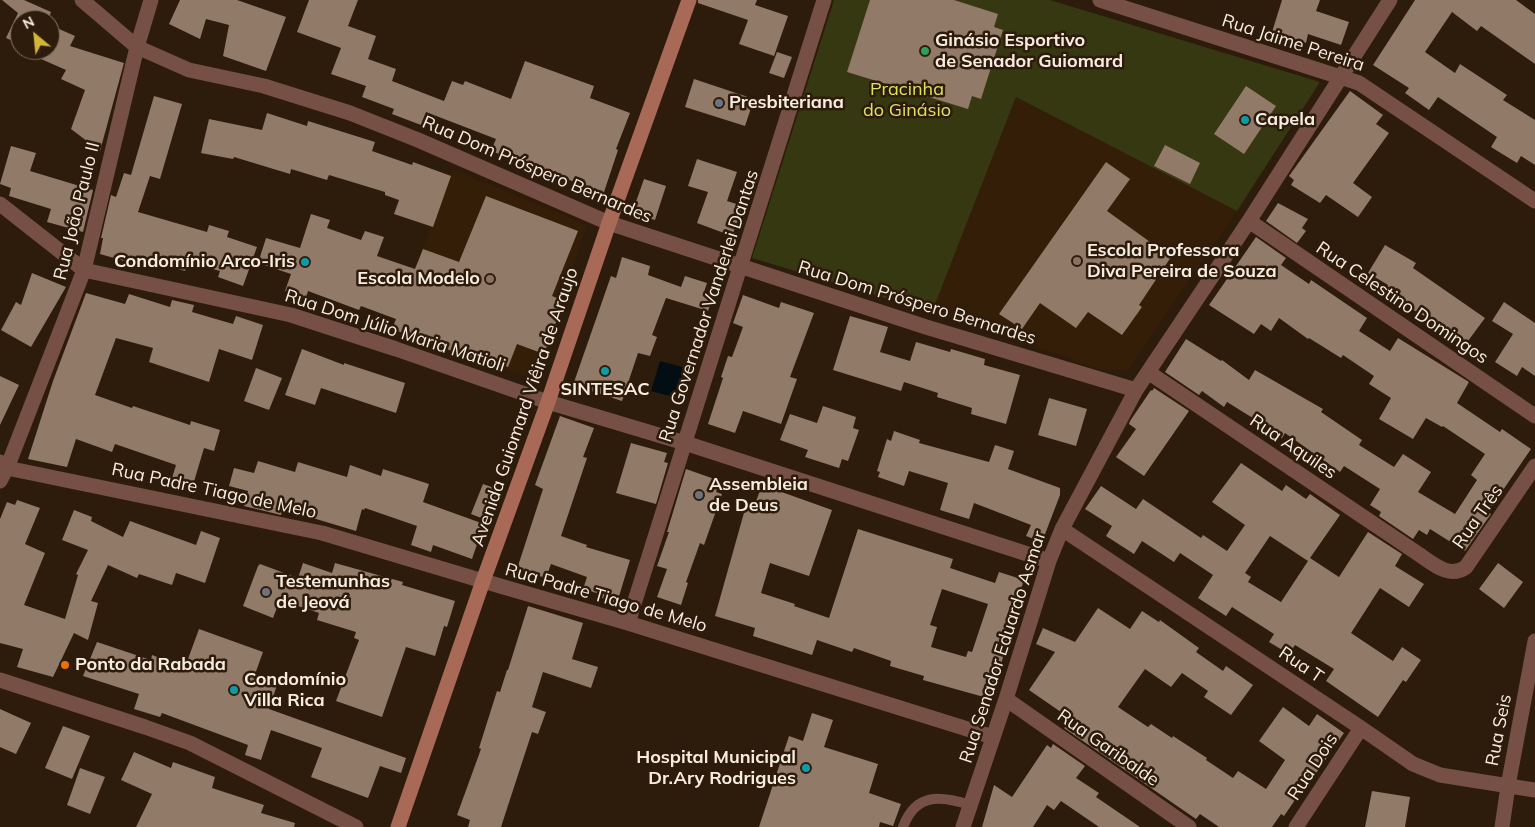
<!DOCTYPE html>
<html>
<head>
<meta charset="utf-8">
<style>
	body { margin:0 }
	#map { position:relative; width:1535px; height:827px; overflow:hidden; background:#2d1b0b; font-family:Mulish,sans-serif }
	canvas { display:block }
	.north { position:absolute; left:10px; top:10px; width:50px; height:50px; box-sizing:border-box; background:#2d1b0b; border:1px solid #7e6f61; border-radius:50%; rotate:332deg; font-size:14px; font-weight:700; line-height:20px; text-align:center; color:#f8ece1 }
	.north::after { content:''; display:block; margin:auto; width:18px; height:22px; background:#d2b736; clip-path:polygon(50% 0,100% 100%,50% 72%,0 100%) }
</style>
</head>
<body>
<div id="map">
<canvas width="1535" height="827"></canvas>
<div class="north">N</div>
</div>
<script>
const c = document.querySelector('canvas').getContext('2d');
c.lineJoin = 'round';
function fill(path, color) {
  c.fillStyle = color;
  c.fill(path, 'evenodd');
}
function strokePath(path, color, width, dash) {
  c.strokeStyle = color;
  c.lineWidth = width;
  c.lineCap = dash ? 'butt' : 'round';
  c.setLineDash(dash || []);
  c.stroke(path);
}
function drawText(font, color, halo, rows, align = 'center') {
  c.font = font + ' Mulish,sans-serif';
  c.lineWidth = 5;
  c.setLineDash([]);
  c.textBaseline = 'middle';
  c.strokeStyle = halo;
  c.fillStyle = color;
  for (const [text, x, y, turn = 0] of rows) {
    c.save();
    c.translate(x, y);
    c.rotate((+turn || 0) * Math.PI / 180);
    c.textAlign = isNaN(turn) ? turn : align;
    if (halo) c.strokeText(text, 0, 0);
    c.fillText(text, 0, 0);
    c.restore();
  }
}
fill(new Path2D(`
	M1016,97L1237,211L1127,371L1104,370L932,312Z
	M452,169L587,225L536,379L391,333Z`), '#351e08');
fill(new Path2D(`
	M834,0H1050L1320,82L1237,211L1016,97L932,312L752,258Z`), '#363811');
fill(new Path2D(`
	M660,361L686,368L677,398L651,391Z`), '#020d14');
fill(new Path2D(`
	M2,0H24L51,12L48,20H20V44L6,38L18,13Z
	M180,0H237L286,17L266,71L223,56L229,25L206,19L200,39L169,24Z
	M309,0H358L348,26L376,36L368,59L396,69L392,81L444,101L452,81L463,85L465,81L511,99L525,61L594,86L590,98L630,113L616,149L618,150L604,192L593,197L577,192L580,184L491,151L496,139L426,112L421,125L392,114L394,109L362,97L366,86L331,74L341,48L297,32Z
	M698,0H757L755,5L788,16L774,56L739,44L748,20L698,3Z
	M870,0H954L998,14L994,27L1003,30L981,99L972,96L968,109L847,72Z
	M1282,0H1320L1316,11L1349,22L1341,45L1308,34L1306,43L1272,32Z
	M1415,0H1516L1535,14V64L1481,26L1477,31L1452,12L1425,52L1455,73L1460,64L1507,95L1503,100L1535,120V165L1521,156L1517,163L1491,147L1497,137L1438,97L1429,110L1405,93L1409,88L1373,65Z
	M50,25L75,36L70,46L124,63L100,151L71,129L85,90L61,79L66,70L41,59L43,56L31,50H50Z
	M777,52L792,57L784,78L769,73Z
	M694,79L754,99L745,126L685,107Z
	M1246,86L1276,106L1244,154L1214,134Z
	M1350,91L1383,115L1376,124L1389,133L1353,183L1372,197L1358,217L1326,195L1320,203L1291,185L1294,180L1289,176Z
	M154,96L182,104L160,179L150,176L138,212L207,232L209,225L229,231L227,237L257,247L243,286L218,277L220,271L188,262L185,271L141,258L138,265L100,254L103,238H101L111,195L116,197L124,173L131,175Z
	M267,113L307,126L308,121L375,142L372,151L412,165L413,162L451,176L433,227L394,214L399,200L385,195V192L329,175L327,180L291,169L290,174L234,157L233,159L201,153L209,119L262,130Z
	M1165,145L1200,163L1190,184L1154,166Z
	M11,146L36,153L30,171L93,190L83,232L47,222L51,209L9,196L11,188L0,184Z
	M697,159L737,172L727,201L743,206L732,236L697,223L708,192L688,186Z
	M1106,162L1130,179L1107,211L1171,257L1139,305L1142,307L1122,335L1088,312L1076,328L1040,303L1022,329L999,314Z
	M644,179L666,186L655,220L632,213Z
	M486,196L578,231L552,296L564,301L544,354L517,344L508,367L495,362L493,366L392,329L396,319L361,306L359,310L308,291L306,298L285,291L291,274L258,263L266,238L300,248L311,214L330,220L327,228L361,240L365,231L384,237L377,256L415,269L423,249L459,262Z
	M1278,203L1308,219L1302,228L1306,231L1297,243L1266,221Z
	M1256,237L1286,258L1281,265L1309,284L1311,280L1367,318L1359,331L1390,351L1398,338L1469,382L1457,403L1500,432L1502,429L1531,449L1488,512L1491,514L1465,551L1430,529L1427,535L1419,530L1413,539L1379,516L1381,512L1370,505L1380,489L1344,466L1340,472L1285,433L1282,438L1263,426L1264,425L1227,402L1224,407L1202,391L1199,395L1165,372L1186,339L1221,361L1222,360L1249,380L1255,370L1323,409L1321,412L1362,440L1359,445L1394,467L1403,454L1431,472L1418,492L1455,514L1477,480L1471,475L1485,454L1443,426L1442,427L1426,418L1413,439L1379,419L1391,398L1369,384L1374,376L1343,355L1341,358L1309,338L1308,339L1279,318L1271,331L1261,324L1254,334L1209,305Z
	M1385,245L1416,263L1413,268L1485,318L1465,345L1426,317L1383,293L1388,285L1368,273Z
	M622,257L650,266L648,275L681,287L685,276L707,283L703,295L712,299L708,311L666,298L652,335L657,337L650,356L638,353L622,401L573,385L611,276L616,278Z
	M32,273L66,287L31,347L1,330L16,302L21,305Z
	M86,293L125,304L129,294L170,307L172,300L194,305L192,312L233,324L236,316L263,325L252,360L219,349L209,382L149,362L153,348L116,338L95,395L132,408L133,406L190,425L191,421L220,430L214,451L204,448L193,485L172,478L176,465L115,444L112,452L76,439L67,467L28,459L53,381Z
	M743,295L779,308L781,302L814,313L790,377L797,379L781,424L743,411L735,433L708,424L723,378L721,377L728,356L732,357L743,327L733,323Z
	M1504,302L1535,323V376L1522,367L1517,376L1495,362L1513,334L1492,321Z
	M850,316L888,327L880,352L910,361L916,342L950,352L951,349L985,359L984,365L1020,375L1006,424L971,414L972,408L937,397L938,393L904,382L901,391L833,370Z
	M302,349L344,365V363L405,383L396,413L321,388L315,405L285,395Z
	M256,368L282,378L269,410L244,401Z
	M0,376L19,385L0,425Z
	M1154,388L1189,411L1144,476L1116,457L1136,429L1129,424L1130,421L1151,390L1152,391Z
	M1049,398L1087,409L1076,446L1038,435Z
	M823,406L856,417L853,428L859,430L848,461L842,459L839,468L805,457L808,450L780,440L790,414L817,423Z
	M560,416L594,428L583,457L587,458L561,536L587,545L586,547L630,560L617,603L599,597L600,594L583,589L587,577L551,564L546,578L517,569L543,489L535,485Z
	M894,431L920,440L919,443L989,462L995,445L1014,451L1008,469L1060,488V495L1042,542L1026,536L1031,525L974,503L969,519L940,510L948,483L909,471L904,486L878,477L880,472L877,471L887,439L891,441Z
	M631,443L667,453L664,462L668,463L656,504L616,493Z
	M258,461L295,472L298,462L347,477L350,465L381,476L383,469L429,484L423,502L484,524L472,559L433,545L431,552L411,545L417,526L365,508L364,510L362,509L356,531L283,509L281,515L244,506L248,491L229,486L234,468L254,473Z
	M1241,463L1282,491L1286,485L1306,499L1310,494L1340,515L1310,558L1339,577L1368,532L1402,554L1395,566L1424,584L1409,607L1380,588L1351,633L1393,661L1402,647L1421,660L1406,682L1403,680L1378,717L1326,681L1334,669L1295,645L1289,654L1269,642L1274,634L1232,607L1226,616L1198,598L1213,575L1180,553L1174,562L1142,541L1134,554L1106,536L1112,526L1085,509L1101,486L1136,509L1143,499L1201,538L1203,535L1227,551L1245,525L1212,502ZM1270,536L1308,561L1281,602L1248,582L1251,577L1245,573Z
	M686,469L720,481L716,492L722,494L704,545L700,543L686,582L688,583L681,605L657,597L667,569L657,566L669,532H667Z
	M483,484L500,490L489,521L471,514Z
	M762,485L832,510L809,576L770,563L761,593L795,604L794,606L829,618L858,529L953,559L950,568L995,583L999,572L1024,580L1004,639L1008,640L991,699L923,680L924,676L890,666L891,661L854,648L852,652L817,640L812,655L753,636L755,628L715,616L747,502L755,504ZM942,589L988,604L972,652L968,651L966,657L931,647L937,627L930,625Z
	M17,500L40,508L25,544L45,553L24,605L65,619L78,575L76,574L88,550L62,540L74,510L92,517L91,521L123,537L130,521L196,545L201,531L220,538L205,583L176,573L172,585L139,574L137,578L108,565L91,601L98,603L88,640L74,633L53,677L17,667L23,649L0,643V519L7,502L15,505Z
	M303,563L332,573L335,563L403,582L402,585L455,601L447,627L444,626L435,656L406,647L382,717L336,701L359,640L354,638L356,632L317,620L319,613L280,600L273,618L243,606L258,566L260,564L298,578Z
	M1498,563L1523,582L1504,608L1479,589Z
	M528,606L583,623L572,659L598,667L591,688L543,672L532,707L546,712L538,734L532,732L501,827H468L470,820L457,815L481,749L479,748L497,691L500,692L507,670H508Z
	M1098,608L1130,629L1142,611L1159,622L1160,620L1199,648L1196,652L1223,671L1226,666L1253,685L1231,715L1204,697L1208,691L1182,673L1171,687L1145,669L1118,707L1148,727L1151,724L1172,738L1173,736L1207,758L1206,760L1233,778L1238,771L1266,789L1285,760L1259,741L1283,707L1309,726L1317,714L1344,733L1310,782L1308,781L1284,816L1281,814L1272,827H1219L1200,814L1196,819L1064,728L1071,719L1029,690L1055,652L1036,644L1043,628L1075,642Z
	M199,629L263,652L254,677L277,685L269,709L406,758L401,773L380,766L368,798L311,777L322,748L271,730L261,760L245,755L248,745L162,713L160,717L134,709L139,694L83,676L97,642L151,660L152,655L185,667Z
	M0,709L31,723L16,754L0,747Z
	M812,713L833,720L824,747L878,764L869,793L901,804L893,826L880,822L879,827H759L789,736L803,741Z
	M63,726L90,736L72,779L45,768Z
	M1053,744L1085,766L1076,778L1099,793L1096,797L1140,827H1099L1061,801L1054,810L1047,805L1033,827H982L994,785L1012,797L1047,745L1051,748Z
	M134,752L171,768L173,762L215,777L212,788L264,805L261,813L295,823L294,827H136L152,794L121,780Z
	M80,768L105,777L90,814L67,805Z
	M1372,791L1410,797L1405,827H1365Z`), '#927a69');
strokePath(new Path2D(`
	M903,827C916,792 941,796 970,805`), '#765044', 10);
strokePath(new Path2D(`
	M82,0L137,47L189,70L264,86L350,113L418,140L609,223L926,327L1136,390
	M1100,0L1359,83L1535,201
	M0,204L84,270L291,315L396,349L548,402L685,443L1049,561
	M1249,221L1535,416
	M1148,372L1417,553C1431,562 1449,580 1466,567L1535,466
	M0,462L7,468L322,533L483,581L628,623L993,737
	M0,481L7,468L84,270L137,47L151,0
	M1062,529L1361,728L1413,764L1440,775L1535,790
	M628,623L824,0
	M0,680L145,727L190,743L356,827
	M1006,699L1189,827
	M963,827L1006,699L1049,561L1062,529L1136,390L1249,221L1390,0
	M1296,827L1361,728
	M1502,827L1508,786L1535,641`), '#765044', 15);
strokePath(new Path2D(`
	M398,827L483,581L548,402L609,223L689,0`), '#a86a57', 15);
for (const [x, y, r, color] of [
	[925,51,5,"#2e9e5b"],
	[719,103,5,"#6b7280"],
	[1245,120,5,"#0f9aa8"],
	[1077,261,5,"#8d6e63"],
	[305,262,5,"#0f9aa8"],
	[490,279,5,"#8d6e63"],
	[605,371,5,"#0f9aa8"],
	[699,495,5,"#6b7280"],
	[266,592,5,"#6b7280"],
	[65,665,5,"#e8710a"],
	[234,690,5,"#0f9aa8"],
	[806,768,5,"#0f9aa8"]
]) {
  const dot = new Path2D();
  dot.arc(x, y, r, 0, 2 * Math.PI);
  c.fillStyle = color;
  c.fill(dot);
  strokePath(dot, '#2d1b0b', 2);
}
drawText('bold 18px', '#f8ece1', '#2d1b0b', [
	["Ginásio Esportivo",935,41],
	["de Senador Guiomard",935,62],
	["Presbiteriana",729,103],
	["Capela",1255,120],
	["Escola Professora",1087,251],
	["Diva Pereira de Souza",1087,272],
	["Condomínio Arco-Iris",295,262,"right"],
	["Escola Modelo",480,279,"right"],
	["SINTESAC",605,390,"center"],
	["Assembleia",709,485],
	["de Deus",709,506],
	["Testemunhas",276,582],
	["de Jeová",276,603],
	["Ponto da Rabada",75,665],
	["Condomínio",244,680],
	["Villa Rica",244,701],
	["Hospital Municipal",796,758,"right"],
	["Dr.Ary Rodrigues",796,779,"right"]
], 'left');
drawText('18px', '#f8ece1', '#2d1b0b', [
	["Rua Jaime Pereira",1293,43,18],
	["Rua Dom Próspero Bernardes",537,170,23],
	["Rua João Paulo II",77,211,-76],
	["Rua Dom Próspero Bernardes",917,303,17],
	["Rua Celestino Domingos",1402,303,34],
	["Rua Governador Vanderlei Dantas",709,306,-72],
	["Rua Dom Júlio Maria Matioli",395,331,18],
	["Avenida Guiomard Viêira de Araujo",525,407,-71],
	["Rua Aquiles",1293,447,34],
	["Rua Padre Tiago de Melo",214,491,12],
	["Rua Três",1478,517,-55],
	["Rua Padre Tiago de Melo",606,598,16],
	["Rua Senador Eduardo Asmar",1003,647,-72],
	["Rua T",1301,665,34],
	["Rua Seis",1499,730,-79],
	["Rua Garibalde",1108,748,35],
	["Rua Dois",1313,767,-57]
]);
drawText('18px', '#dbe35f', '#2d1b0b', [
	["Pracinha",907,90],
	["do Ginásio",907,111]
]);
</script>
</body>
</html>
